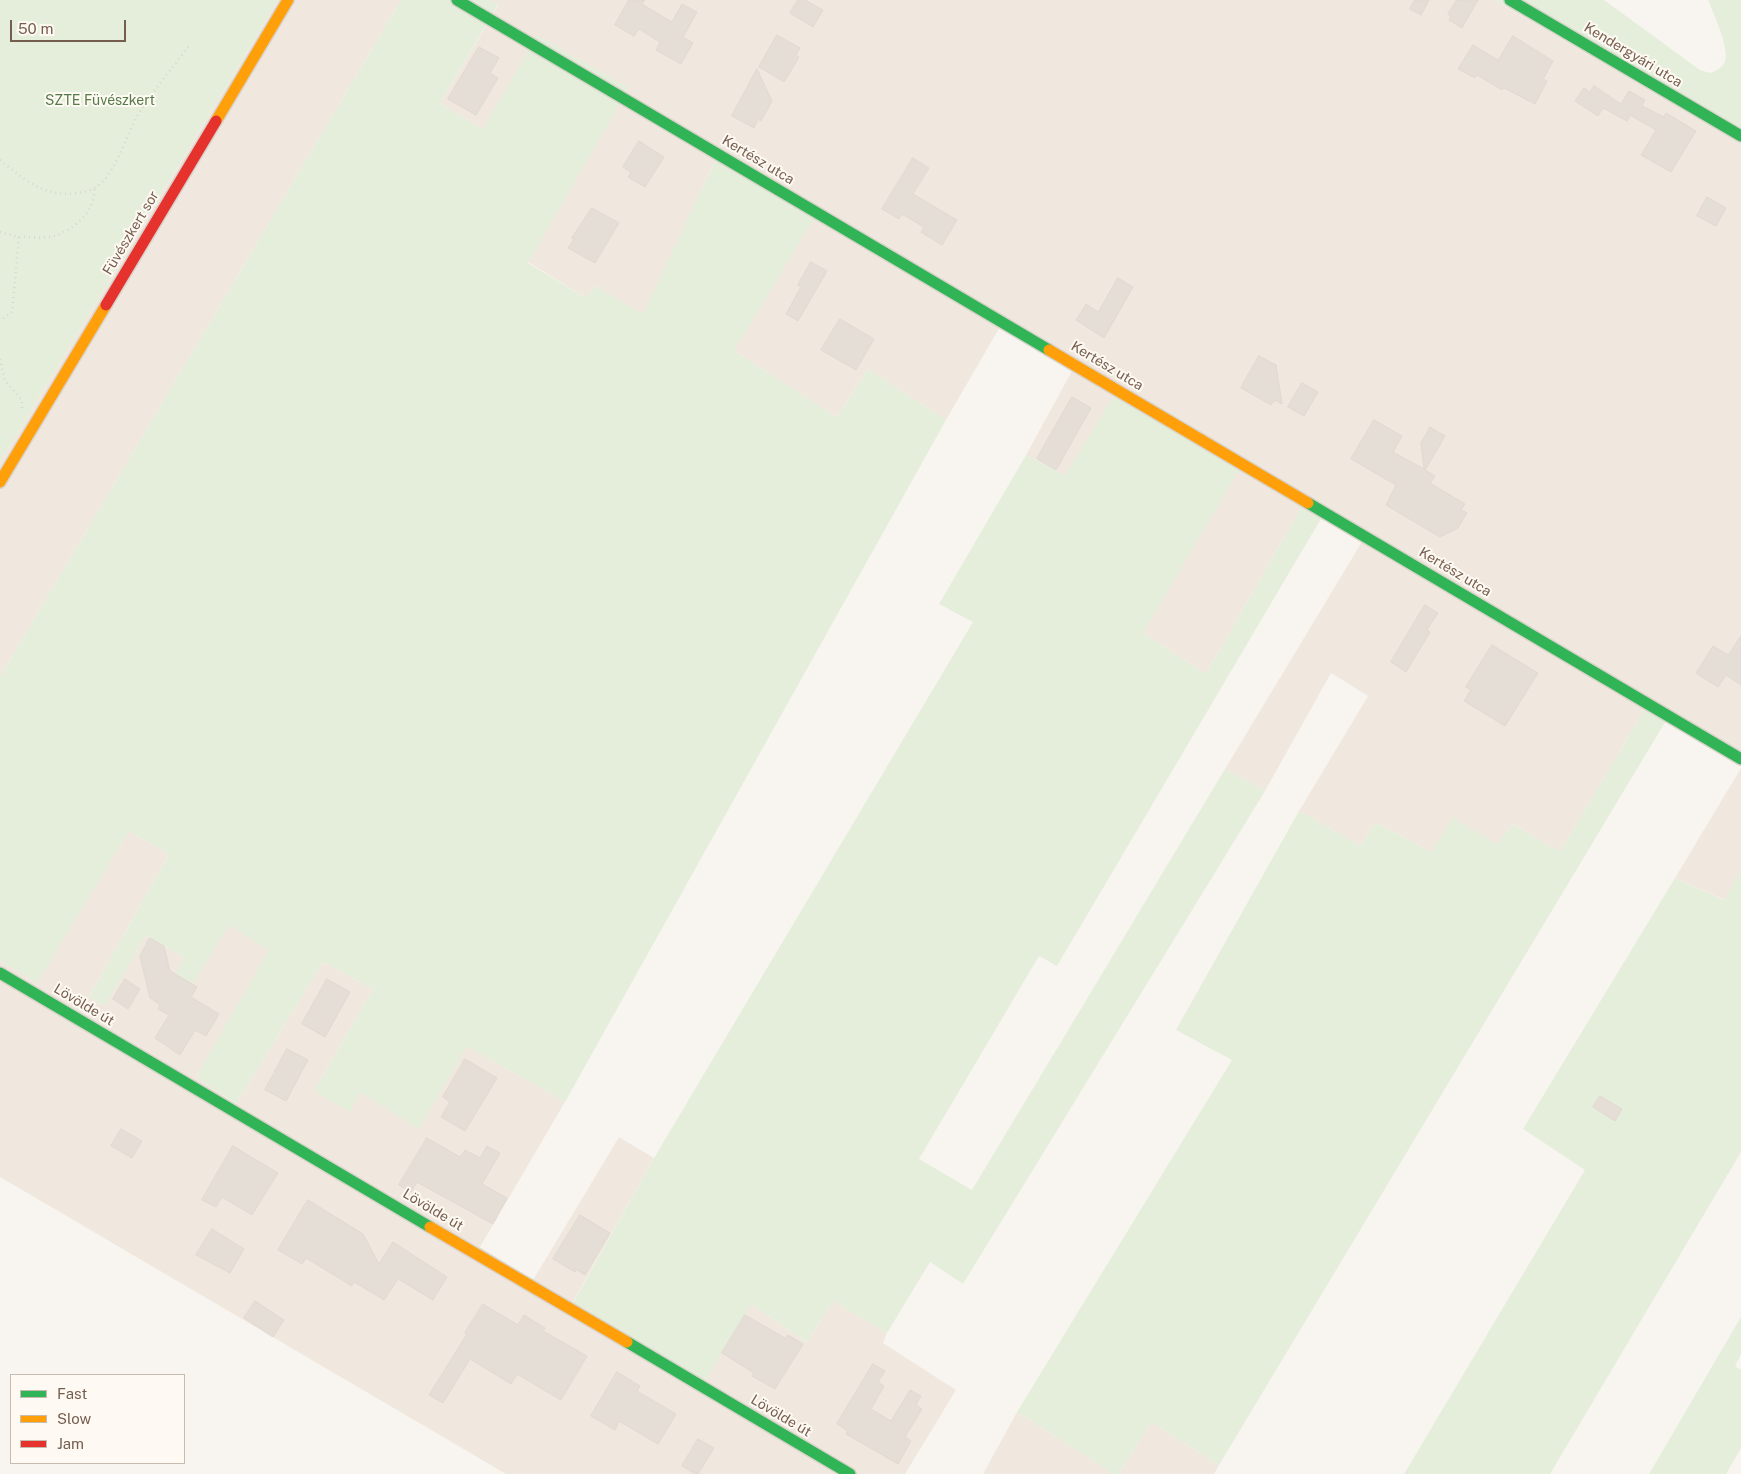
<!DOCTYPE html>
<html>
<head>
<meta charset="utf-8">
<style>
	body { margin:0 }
	#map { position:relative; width:1741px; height:1474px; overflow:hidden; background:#f8f5f0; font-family:"Public Sans",sans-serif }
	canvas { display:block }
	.legend { position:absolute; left:10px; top:1374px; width:175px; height:90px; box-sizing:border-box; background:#fefaf3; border:1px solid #c8bcb1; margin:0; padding:6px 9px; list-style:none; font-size:15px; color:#765e4f }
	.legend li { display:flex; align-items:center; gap:10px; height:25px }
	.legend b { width:25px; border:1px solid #c8bcb1 }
	.scale { position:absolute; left:10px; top:20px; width:116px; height:22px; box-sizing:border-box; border:2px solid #765e4f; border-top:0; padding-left:6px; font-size:15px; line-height:18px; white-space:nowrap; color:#765e4f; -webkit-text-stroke:4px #fefaf3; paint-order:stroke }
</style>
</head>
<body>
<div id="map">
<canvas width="1741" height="1474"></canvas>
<ul class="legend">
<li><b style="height:6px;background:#30b455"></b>Fast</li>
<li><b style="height:6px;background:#ff9f0a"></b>Slow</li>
<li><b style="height:6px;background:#e5322d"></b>Jam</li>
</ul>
<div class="scale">50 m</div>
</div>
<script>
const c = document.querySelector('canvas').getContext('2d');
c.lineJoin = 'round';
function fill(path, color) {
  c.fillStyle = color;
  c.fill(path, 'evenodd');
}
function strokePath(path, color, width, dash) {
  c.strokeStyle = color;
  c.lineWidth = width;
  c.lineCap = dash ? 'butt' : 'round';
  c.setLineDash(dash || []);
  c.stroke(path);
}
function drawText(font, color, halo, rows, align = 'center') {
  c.font = font + ' "Public Sans",sans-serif';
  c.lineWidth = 4;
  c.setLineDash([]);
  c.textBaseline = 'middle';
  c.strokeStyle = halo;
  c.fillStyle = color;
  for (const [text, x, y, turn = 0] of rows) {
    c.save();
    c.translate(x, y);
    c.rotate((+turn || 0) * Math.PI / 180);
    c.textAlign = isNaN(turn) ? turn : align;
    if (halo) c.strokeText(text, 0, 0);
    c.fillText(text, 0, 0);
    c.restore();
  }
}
fill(new Path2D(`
	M278,0H401L0,677V462Z
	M490,0H1495L1741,144V765L1646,707L1560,852L1513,824L1497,844L1452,818L1432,852L1375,822L1361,846L1299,811L1368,696L1331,673L1265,791L1225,769L1363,540L1302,506L1206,674L1143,633L1239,468L1065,475L1026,455L1072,371L1001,325L946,420L868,369L837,417L734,351L813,218L716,159L643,315L595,286L586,298L528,262L483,129L440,104L498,5Z
	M1741,768V871L1725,900L1675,878Z
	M129,831L169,854L89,997L105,1005L146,935L184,958L229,925L270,950L196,1077L236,1104L323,962L373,989L314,1091L360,1092L467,1046L565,1102L480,1247L533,1280L619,1137L654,1158L573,1302L751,1304L807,1342L833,1301L887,1333L883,1343L956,1390L905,1474H506L0,1177V961L37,982Z
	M1017,1412L1114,1474H983Z
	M1151,1422L1219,1465L1214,1474H1119Z`), '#f0e8de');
fill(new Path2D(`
	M0,0H278L0,462Z
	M401,0H490L498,4L440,104L483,129L537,35L629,88L528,263L586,298L595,286L643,314L716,159L814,218L734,351L837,417L868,369L946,420L565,1102L467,1046L419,1129L360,1092L350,1112L314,1091L373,989L323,962L236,1104L196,1077L269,950L229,925L193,984L176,973L184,958L146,935L105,1006L89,997L169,854L129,831L37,983L0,961V677Z
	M1495,0H1604L1700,70L1710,73C1716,71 1723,67 1725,61C1730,50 1713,12 1708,0H1741V144Z
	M1115,394L1240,468L1143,633L1206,674L1302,506L1322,517L1057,966L1039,956L919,1159L972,1190L1225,769L1265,791L963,1284L930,1262L887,1333L833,1301L807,1342L751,1304L705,1381L573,1303L654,1158L973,622L939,604L1026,455L1065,475Z
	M1646,707L1667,719L1219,1465L1151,1422L1119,1474H1114L1017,1412L1232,1060L1176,1030L1299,811L1361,846L1375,822L1432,852L1452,817L1497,844L1513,824L1560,852Z
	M1741,871V1152L1550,1474H1404L1585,1170L1523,1129L1675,878L1724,900Z
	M1741,1317V1354L1735,1366L1741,1370V1448L1726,1474H1649Z`), '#e5eedb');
const building = new Path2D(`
	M629,0H645L642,4L672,22L682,4L697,12L683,37L693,43L681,64L656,50L660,42L639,29L634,36L615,25Z
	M798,0H805L823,10L813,27L790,13Z
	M1415,0H1429L1421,15L1410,9Z
	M1457,0H1478L1462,28L1449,20L1451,16L1448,14Z
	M777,35L800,48L796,55L799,57L784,82L759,67Z
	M1513,36L1553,61L1543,79L1547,81L1535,104L1504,88L1502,90L1477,75L1475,78L1458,69L1473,45L1498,60Z
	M479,47L499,58L490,73L498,78L476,115L448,99Z
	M757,69L772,101L761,121L758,119L754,128L732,116Z
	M1594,86L1621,104L1629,91L1645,100L1642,106L1664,117L1666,113L1696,131L1671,172L1641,155L1656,130L1630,115L1627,121L1603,108L1598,116L1575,101L1584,88L1590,92Z
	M639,141L664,157L645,187L628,177L631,172L623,167Z
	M913,158L929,168L913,194L957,220L942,245L921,232L924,227L902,214L899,219L882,209Z
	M1707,197L1726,208L1716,226L1697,216Z
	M592,208L619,223L595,263L568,248L574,239L572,238Z
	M811,262L827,271L798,321L786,314L801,287L798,285Z
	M1118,278L1133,287L1104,338L1076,320L1086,304L1098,312Z
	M840,319L874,339L856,370L821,350Z
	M1259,356L1276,365L1282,404L1275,400L1271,405L1241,388Z
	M1302,383L1318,392L1304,416L1288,407Z
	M1072,397L1091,408L1056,470L1037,459Z
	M1374,420L1402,436L1393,452L1424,469L1421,443L1430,427L1445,436L1425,470L1435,476L1430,483L1465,504L1461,510L1467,513L1458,528L1440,537L1386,505L1396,485L1351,459Z
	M1425,605L1438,613L1427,630L1430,632L1406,672L1391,662Z
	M1741,636V685L1726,675L1718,687L1696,673L1713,646L1728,655Z
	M1492,645L1538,673L1505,726L1464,701L1471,690L1466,687Z
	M150,938L164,946L170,971L197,987L191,997L219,1014L206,1036L195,1030L180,1055L155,1038L169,1015L158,1009L160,1005L150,998L140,956Z
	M125,979L140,989L128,1009L113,999Z
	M327,979L350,992L325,1037L302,1024Z
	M287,1049L308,1060L286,1101L265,1090Z
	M465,1059L497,1078L465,1131L441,1117L450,1102L443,1097Z
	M1600,1096L1622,1109L1615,1121L1593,1107Z
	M121,1129L142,1141L132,1158L111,1146Z
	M427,1138L460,1157L465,1150L480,1158L487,1146L500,1153L482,1184L507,1198L493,1224L417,1182L411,1192L399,1185Z
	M233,1146L278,1173L252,1215L222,1197L216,1207L202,1200Z
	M308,1200L363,1234L379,1264L393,1242L447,1277L433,1300L398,1279L384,1300L354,1282L352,1286L306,1258L302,1264L278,1250Z
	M580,1215L610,1233L585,1275L577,1270L575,1272L553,1259Z
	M212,1229L244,1249L230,1273L196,1255Z
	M255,1301L284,1320L273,1337L244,1318Z
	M483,1304L518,1325L524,1315L545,1328L543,1331L587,1356L561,1400L517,1374L511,1384L470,1359L443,1403L429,1395L467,1334L465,1333Z
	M745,1315L785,1338L788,1335L803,1344L775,1389L752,1376L754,1373L722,1353Z
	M873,1364L885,1371L878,1382L884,1386L871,1409L891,1421L910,1390L921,1396L916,1405L922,1409L905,1437L911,1441L898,1464L846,1434L848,1431L837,1424Z
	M617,1372L640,1386L637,1391L676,1414L658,1444L619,1421L615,1430L591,1416Z
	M698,1439L714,1448L698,1474H695L682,1466Z`);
fill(building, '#e5ded7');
strokePath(building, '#e1d9d2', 1);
const fast = new Path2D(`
	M457,0L1049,350
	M1510,0L1741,136
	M1308,503L1741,759
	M0,973L430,1227
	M627,1342L850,1474`);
const slow = new Path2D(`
	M216,121L288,0
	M1049,350L1308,503
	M0,482L106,305
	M430,1227L627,1342`);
const jam = new Path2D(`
	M106,305L216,121`);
strokePath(fast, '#d8d2cb', 14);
strokePath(slow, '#d8d2cb', 14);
strokePath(jam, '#d8d2cb', 14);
strokePath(new Path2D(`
	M0,160C24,179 44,198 77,193C85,192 95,190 101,183C119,166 127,131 141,110C155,88 173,67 189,46
	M0,232L19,237L12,312L0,321
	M19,237C29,237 40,238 50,237C71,233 97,211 94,189
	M0,359L5,381L22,400V408`), '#dad5d0', 2.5, [1, 4]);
strokePath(fast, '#30b455', 11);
strokePath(slow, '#ff9f0a', 11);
strokePath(jam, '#e5322d', 11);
drawText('14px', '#765e4f', '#fefaf3', [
	["Kendergyári utca",1633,55,31],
	["Kertész utca",758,160,31],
	["Füvészkert sor",131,233,-59],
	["Kertész utca",1107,366,31],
	["Kertész utca",1455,572,31],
	["Lövölde út",84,1005,31],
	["Lövölde út",433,1210,31],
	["Lövölde út",781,1416,31]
]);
drawText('14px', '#557b48', '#fefaf3', [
	["SZTE Füvészkert",100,101]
]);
</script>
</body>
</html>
